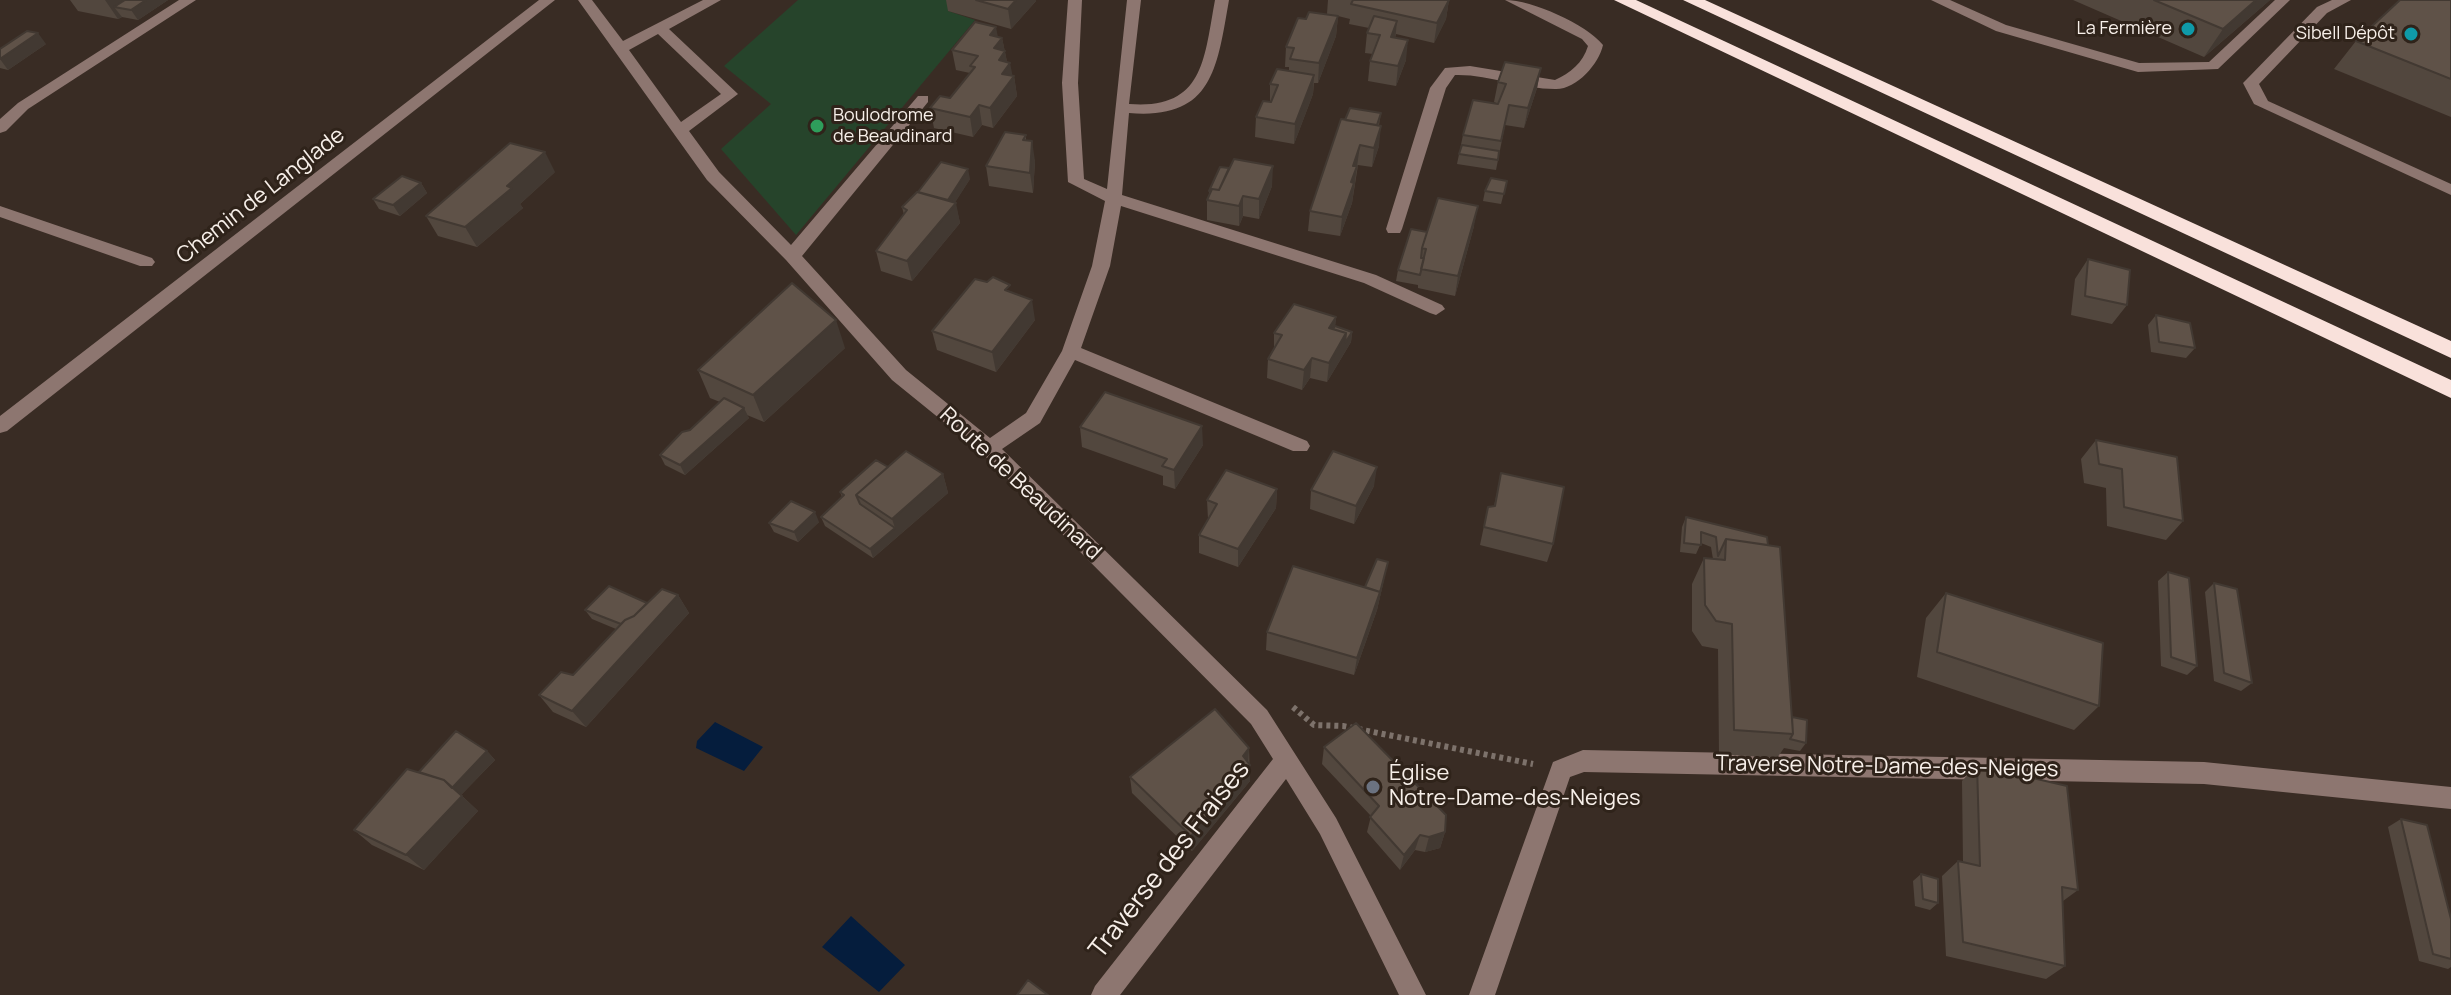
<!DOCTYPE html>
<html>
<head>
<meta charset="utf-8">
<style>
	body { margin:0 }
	canvas { display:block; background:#392c24 }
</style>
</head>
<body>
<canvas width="2451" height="995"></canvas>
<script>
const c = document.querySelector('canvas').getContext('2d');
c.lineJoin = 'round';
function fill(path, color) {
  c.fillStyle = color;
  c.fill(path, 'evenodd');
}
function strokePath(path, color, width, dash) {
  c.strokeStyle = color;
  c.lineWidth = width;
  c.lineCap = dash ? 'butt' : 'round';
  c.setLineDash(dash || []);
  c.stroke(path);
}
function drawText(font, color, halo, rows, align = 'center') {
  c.font = font + ' Manrope,sans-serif';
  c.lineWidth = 6;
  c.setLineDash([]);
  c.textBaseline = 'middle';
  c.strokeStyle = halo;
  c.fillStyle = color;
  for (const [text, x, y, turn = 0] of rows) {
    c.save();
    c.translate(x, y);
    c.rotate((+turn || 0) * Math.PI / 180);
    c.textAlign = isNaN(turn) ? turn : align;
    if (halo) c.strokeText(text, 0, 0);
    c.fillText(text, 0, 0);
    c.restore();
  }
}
fill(new Path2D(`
	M798,0H957L948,11L975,20L796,235L721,149L771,104L724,66Z`), '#26442b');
fill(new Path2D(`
	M715,722L763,747L744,771L696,748L697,741Z
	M851,916L905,965L879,992L822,947Z`), '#051d3d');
strokePath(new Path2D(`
	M1293,707L1314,725L1343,726L1533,764`), '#7d726b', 6, [4, 4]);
fill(new Path2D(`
	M179,0H196L28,109L6,131L0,133V119L18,103Z
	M539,0H555L7,431L0,433V416Z
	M578,0H592L623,41L703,0H721L669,29L738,94L689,131L719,172L791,245L918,96H928V102L802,256L906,370L990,438L1026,413L1062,351L1092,266L1105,201L1068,182L1062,83L1068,0H1082L1078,83L1084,179L1107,189L1127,0H1141L1129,104C1204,110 1204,59 1215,0H1229C1217,68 1213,120 1129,113L1122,195L1376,275L1442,305L1445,309L1436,315L1430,313L1364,283L1121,206L1110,266L1081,348L1307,441L1310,446L1307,451H1293L1075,360L1040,423L1002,449L1267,710L1336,818L1426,995H1399L1320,834L1286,779L1120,995H1091L1095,986L1273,759L1251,724L982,453L892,380L786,260L707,180ZM658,34L721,94L681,122L629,50Z
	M1505,0C1532,0 1586,24 1603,45C1599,64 1576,90 1555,89C1521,89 1489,74 1455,75L1446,88L1402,229L1400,233H1388L1386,229L1430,88L1445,68L1470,66L1555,80C1570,73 1583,63 1588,46L1582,39Z
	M1931,0H1950L2006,25L2139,63L2209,62L2275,0H2290L2218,69L2138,72L1996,31Z
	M2332,0H2351L2327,13L2259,84L2268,101L2451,184V195L2254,104L2243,83L2246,80L2317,7Z
	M0,206L152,258L155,262L152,266H140L0,217Z
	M1583,750L2204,762L2451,787V809L2204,784L1584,772L1570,777L1495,995H1469L1553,762Z`), '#8d7670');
fill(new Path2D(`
	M1614,0H1636L2451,380V398Z
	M1683,0H1705L2451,341V358Z`), '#f9e1db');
fill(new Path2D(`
	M70,0H168L138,20L122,17L118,19L78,11Z
	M946,0H1036V1L1011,29L948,11Z
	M1328,0H1449L1446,19L1434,43L1396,34L1395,38L1406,60L1396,86L1368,81L1370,61L1373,54L1365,53L1367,33L1369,28L1349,24L1350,19L1338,16L1336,36L1318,83H1314L1313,94L1294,144L1255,137L1256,117L1270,102V84L1289,71V67H1285L1286,47L1306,19L1337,16L1327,14Z
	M2073,0H2270L2204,57Z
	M2451,0V117L2334,69L2356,41Z
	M998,37L1002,38L1007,62L1012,76H1014L1017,96L993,128L982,125L973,137L934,128L930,108L950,98L970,73L956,70L952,50Z
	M46,44L8,70L0,68V49Z
	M1541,68L1537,88L1524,128L1505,125L1496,170L1457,164L1463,135L1498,104L1494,102L1498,82Z
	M1381,113L1379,125V146L1372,167L1358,165L1352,203L1340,236L1308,231L1310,211L1345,120Z
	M1026,135V140L1035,161L1033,193L989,186L986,166Z
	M555,172L520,204L523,208L477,247L438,236L426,216Z
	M970,179L955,202L960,223L912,281L881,271L876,251L904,215L902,207Z
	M1507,181L1501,204L1483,201L1485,191Z
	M421,183L427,193L400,216L379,209L373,199Z
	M1272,186L1259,219L1243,216L1239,226L1207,220V200L1209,195V191Z
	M1474,226L1455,296L1418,288V285L1396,281L1398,270L1427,232Z
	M2088,259L2127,305L2112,324L2071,315L2075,279Z
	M987,282L1012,292L1035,320L996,372L937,350L932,331Z
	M2156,315L2195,348L2186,358L2151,352L2148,325Z
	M1336,317L1335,326L1352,332L1351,342L1327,382L1310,378L1302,390L1267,378L1268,359L1274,349V333Z
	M845,348L764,422L747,415L749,418L685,475L665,465L660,455L690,430L720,402L710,398L698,370Z
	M1080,427L1203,445L1175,489L1163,485V476L1082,447Z
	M2096,440L2183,521L2166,540L2107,526L2106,488L2084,483L2081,459Z
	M888,467L943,474L948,493L873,558L825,526L821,517L842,497L840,492Z
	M1501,474L1553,544L1547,562L1480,545L1488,507L1494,506Z
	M1374,486L1354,524L1310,509L1311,490Z
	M1277,489L1276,508L1238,567L1199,553V535L1208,519L1207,500Z
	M1686,517L1767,537L1792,717L1806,743L1800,751L1784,748L1777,758L1719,754L1718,649L1702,646L1692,631V584L1704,558L1713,559L1711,547L1701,543L1696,554L1680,552L1682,527Z
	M819,522L798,542L774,532L769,523Z
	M1388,562L1377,610L1354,675L1266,650L1267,632L1365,587Z
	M2168,572L2197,666L2187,675L2161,666L2158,581Z
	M2214,583L2252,683L2241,691L2214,681L2205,592Z
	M1946,593L2099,706L2074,730L1917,677L1926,618Z
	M678,595L689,613L586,727L553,712L539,695L573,675L616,629L592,619L585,610L647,603Z
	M1324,747L1445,832L1440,848L1425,852L1415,850L1400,870L1367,832L1371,816L1322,764Z
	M1249,748L1250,781L1192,851L1132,793L1130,777Z
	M487,751L495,760L461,795L478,811L424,870L372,845L354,830L419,772Z
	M1977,765L2078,890L2063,901L2065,966L2046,979L1946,956L1942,876L1958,861L1963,862L1962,781Z
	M2401,819L2451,919V967L2448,969L2419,961L2388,827Z
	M1921,874L1938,903L1930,910L1915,906L1913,881Z`), '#52473e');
fill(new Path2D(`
	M105,0H168L138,20L131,10L114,7L122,17L118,19Z
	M1016,0H1036V1L1011,29L1008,9Z
	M1449,0L1446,19L1434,43L1437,23Z
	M2256,0H2270L2204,57L2223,29Z
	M1338,16L1336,36L1318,83L1319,63Z
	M1397,21L1395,41L1391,37Z
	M996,27L999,43L1002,38L1008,66L1010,63L1013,78L1014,76L1017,96L993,128L990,108V35Z
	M38,33L46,44L8,70L0,59Z
	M1408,40L1406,60L1396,86L1398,66Z
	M1541,68L1537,88L1524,128L1528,108Z
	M1314,75L1313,94L1294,144L1295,124Z
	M979,105L982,125L973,137L970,117Z
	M1381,126L1379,146L1372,167L1374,148Z
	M1032,141L1035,161L1033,193L1030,173Z
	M1360,145L1352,203L1340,236L1342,217L1353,166Z
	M545,152L555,172L520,204L523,208L477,247L465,227L507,186Z
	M1273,166L1272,186L1259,219V199Z
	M968,169L970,179L951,209L956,203L960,223L912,281L907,261Z
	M421,183L427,193L400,216L393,205Z
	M1243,196V216L1239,226V206Z
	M1478,206L1474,226L1455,296L1458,276Z
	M1032,300L1035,320L996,372L992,352Z
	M1336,317L1334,337L1329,328Z
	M836,320L845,348L764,422L753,395Z
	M1352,332L1351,342L1327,382L1329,363L1346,333Z
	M1312,358L1310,378L1302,390L1304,370Z
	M744,408L749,418L685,475L680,465Z
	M1202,426L1203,445L1175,489L1174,470Z
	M1377,467L1374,486L1354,524L1356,506Z
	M943,474L948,493L873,558L870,549L895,528L892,519Z
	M1277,489L1276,508L1238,567V549Z
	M815,512L819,522L798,542L794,532Z
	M1388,562L1377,610L1354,675L1357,658Z
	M678,595L689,613L586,727L572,711Z
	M1249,748L1248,765L1243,756Z
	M487,751L495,760L460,796L452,788Z
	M1250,765V781L1192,851L1191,836Z
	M462,796L478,811L424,870L406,855Z
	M1445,832L1440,848L1425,852L1429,837Z
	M1420,835L1415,850L1400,870L1404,855Z`), '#423932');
const building = new Path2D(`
	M125,0H146L131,10L114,7Z
	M976,0H1016L1008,9Z
	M1353,0H1449L1437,23L1351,4Z
	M2154,0H2256L2223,29Z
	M2400,0H2451V79L2356,41Z
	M1309,12L1338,16L1319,63L1290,59L1294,48L1286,47L1298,18L1306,19Z
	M1374,16L1397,21L1391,37L1408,40L1398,66L1370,61L1380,35L1367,33Z
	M975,22L996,27L990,35L1002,38L994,48L1005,51L999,60L1010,63L1002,74L1014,76L990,108L979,105L970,117L930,108L940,96L950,98L975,67L970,66L978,56L952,50Z
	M27,31L38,33L0,59V49Z
	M1505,62L1541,68L1528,108L1509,105L1501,141L1463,135L1473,100L1498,104L1506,84L1498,82Z
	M1277,69L1314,75L1295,124L1256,117L1263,101L1271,102L1278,85L1270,84Z
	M1350,108L1381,113L1377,125L1345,120Z
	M1341,119L1381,126L1374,148L1360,145L1353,166H1357L1351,182L1354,183L1342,217L1310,211Z
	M1005,132L1026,135L1023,140L1032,141L1030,173L986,166Z
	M510,143L545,152L507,186L512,188L465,227L426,216Z
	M1462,145L1499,151L1498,160L1459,154Z
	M1234,159L1273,166L1259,199L1243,196L1239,206L1207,200L1212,189L1219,190Z
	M941,162L968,169L948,200L918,192Z
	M1220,167L1229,168L1219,190L1212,189L1211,191H1209Z
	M402,176L421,183L393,205L373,199Z
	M1491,178L1507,181L1504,194L1485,191Z
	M917,192L956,203L907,261L876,251L907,210L902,207Z
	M1438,198L1478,206L1458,276L1421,269L1426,249L1422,248Z
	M1411,229L1427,232L1422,248L1421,258H1424L1420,275L1398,270Z
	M2088,259L2130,270L2127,305L2085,296Z
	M993,277L1010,285L1005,290L1032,300L992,352L932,331L975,279L987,282Z
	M792,283L836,320L753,395L698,370Z
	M1294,304L1336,317L1329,328L1346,333L1329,363L1312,358L1304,370L1268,359L1282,335L1274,333Z
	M2156,315L2190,323L2195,348L2159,342Z
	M1335,326L1352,332L1345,343L1346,333L1333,329Z
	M1105,392L1202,426L1174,470L1162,466L1167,459L1080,427Z
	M724,398L744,408L680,465L660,455L682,432L690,430Z
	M2096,440L2177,457L2183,521L2124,507L2122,469L2099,464Z
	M906,451L943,474L892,519L856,495Z
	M1333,451L1377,467L1356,506L1311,490Z
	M876,460L888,467L856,495L860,504L895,528L870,549L821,517L844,495L840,492Z
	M1226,470L1277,489L1238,549L1199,535L1217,504L1207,500Z
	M1501,473L1564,487L1553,544L1484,527L1488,507L1495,506Z
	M791,501L815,512L794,532L769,523Z
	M1686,517L1767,537L1768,545L1726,539L1718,556L1716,537L1701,532V545L1684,543Z
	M1726,539L1780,547L1793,734L1734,730L1732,624L1716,621L1705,605L1704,558L1725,560Z
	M1377,559L1388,562L1378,600L1380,592L1365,587Z
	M1293,566L1380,592L1357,658L1267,632Z
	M2168,572L2189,578L2197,666L2171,657Z
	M2214,583L2237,589L2252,683L2224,673Z
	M609,586L647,603L634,616L625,620L621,624L585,610Z
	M662,589L678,595L572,711L539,695L561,672L573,675L625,620L634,616Z
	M1946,593L2103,643L2099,706L1937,652Z
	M1215,709L1249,748L1243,756L1250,765L1191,836L1130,777Z
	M1792,717L1807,720L1806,743L1790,739L1793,734Z
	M1356,723L1446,815L1445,832L1429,837L1420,835L1404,855L1370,817L1379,806L1324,747Z
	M456,731L487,751L452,788L444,780L419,772Z
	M1977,765L2067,786L2078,890L2062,887L2065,966L1963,942L1958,861L1980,866Z
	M407,769L444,780L462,796L406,855L354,830Z
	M2401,819L2427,825L2451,919V959L2433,954Z
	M1921,874L1938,879V903L1923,899Z
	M1028,980L1048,995H1017Z`);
fill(building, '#5f5248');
strokePath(building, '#423932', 2);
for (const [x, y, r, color] of [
	[2188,29,8,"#0f9aa8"],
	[2411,34,8,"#0f9aa8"],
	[817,126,8,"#2e9e5b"],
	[1373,787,8,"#6b7280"]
]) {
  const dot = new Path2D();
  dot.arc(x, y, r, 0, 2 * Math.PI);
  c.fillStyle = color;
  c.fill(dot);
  strokePath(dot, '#2f231a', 3);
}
drawText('18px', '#f7efe9', '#2f231a', [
	["La Fermière",2172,29],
	["Sibell Dépôt",2395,34],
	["Boulodrome",833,116,"left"],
	["de Beaudinard",833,137,"left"]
], 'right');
drawText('22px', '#f7efe9', '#2f231a', [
	["Chemin de Langlade",261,196,-38],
	["Route de Beaudinard",1020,484,43],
	["Traverse Notre-Dame-des-Neiges",1887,767,1]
]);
drawText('22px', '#f7efe9', '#2f231a', [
	["Église",1389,774],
	["Notre-Dame-des-Neiges",1389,799]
], 'left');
drawText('26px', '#f7efe9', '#2f231a', [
	["Traverse des Fraises",1170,860,-52]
]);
</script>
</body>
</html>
